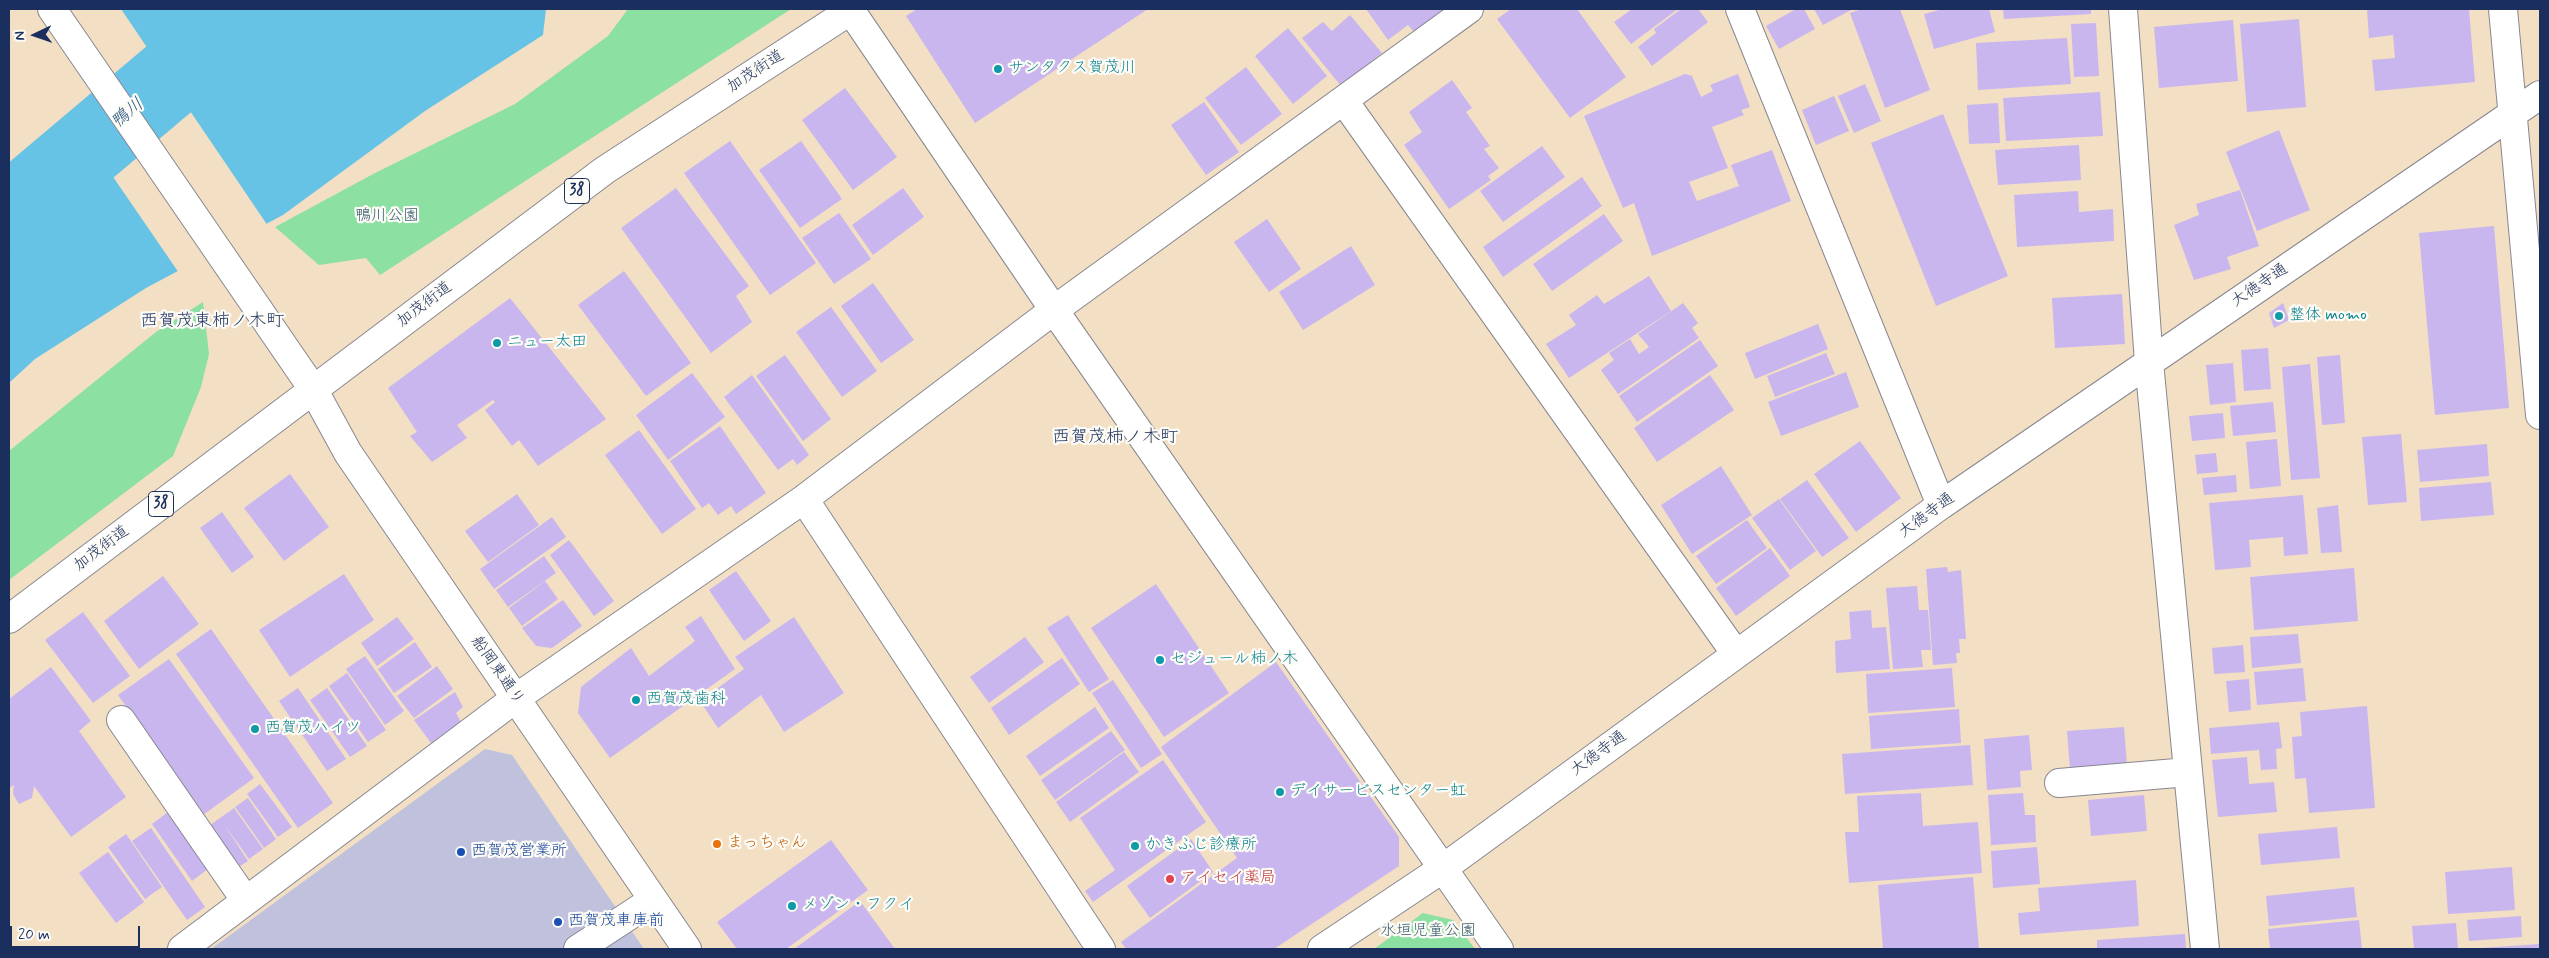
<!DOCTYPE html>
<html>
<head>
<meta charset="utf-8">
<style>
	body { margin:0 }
	#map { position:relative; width:2549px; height:958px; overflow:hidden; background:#f3dfc3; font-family:Mynerve,sans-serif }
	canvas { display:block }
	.frame { position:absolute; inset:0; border:10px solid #1b2f5e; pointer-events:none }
	.north { position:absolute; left:10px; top:10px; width:50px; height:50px; -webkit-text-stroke:4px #fdfcf7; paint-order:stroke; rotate:267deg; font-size:14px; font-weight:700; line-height:20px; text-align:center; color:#1b2f5e }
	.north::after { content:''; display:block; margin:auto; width:18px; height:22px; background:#1b2f5e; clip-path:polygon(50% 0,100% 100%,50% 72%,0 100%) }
	.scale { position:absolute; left:10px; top:926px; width:130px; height:22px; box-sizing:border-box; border:2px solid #1b2f5e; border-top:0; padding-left:6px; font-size:15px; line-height:18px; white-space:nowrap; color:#1b2f5e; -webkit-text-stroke:4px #fdfcf7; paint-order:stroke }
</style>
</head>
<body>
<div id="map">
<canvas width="2549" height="958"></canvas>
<div class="frame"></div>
<div class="north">N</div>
<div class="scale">20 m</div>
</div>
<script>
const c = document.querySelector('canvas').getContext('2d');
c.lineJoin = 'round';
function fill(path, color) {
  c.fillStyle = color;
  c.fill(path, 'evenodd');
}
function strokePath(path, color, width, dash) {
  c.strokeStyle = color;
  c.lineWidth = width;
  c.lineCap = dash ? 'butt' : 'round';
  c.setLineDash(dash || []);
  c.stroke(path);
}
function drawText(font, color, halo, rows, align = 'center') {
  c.font = font + ' Mynerve,"Klee One",sans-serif';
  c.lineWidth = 4.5;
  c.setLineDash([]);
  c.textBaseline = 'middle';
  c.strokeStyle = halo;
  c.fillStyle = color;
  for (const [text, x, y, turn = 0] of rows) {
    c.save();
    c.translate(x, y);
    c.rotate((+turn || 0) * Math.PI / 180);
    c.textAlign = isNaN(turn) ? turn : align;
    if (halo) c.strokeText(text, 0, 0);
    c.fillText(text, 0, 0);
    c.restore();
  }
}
fill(new Path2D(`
	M485,749L512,755L644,949H211Z`), '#c0c2dd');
fill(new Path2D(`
	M628,9H791L380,275L366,258L319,265L275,227L375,173L515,104L608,36Z
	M203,302L209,354L201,387L173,456L9,580V451L156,332Z
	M1423,913L1453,920L1475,949H1374Z`), '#8be0a2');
fill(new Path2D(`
	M97,9H546L543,35L425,111L283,215L146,288L35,359L9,383V231L20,221L94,128Z`), '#67c3e5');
fill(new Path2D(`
	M95,9H121L268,226L179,273L85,136L92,127Z`), '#f3dfc3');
strokePath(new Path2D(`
	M9,214L207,47L242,9`), '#67c3e5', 79);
fill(new Path2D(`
	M917,9H1148L975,123L906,16Z
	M1366,9H1448L1414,32L1408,25L1388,40Z
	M1511,9H1577L1626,77L1570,118L1497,19Z
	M1632,9H1678L1631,44L1614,22Z
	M1681,9H1698L1708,22L1652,66L1638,47L1656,33L1654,29Z
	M1796,9H1804L1815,29L1779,49L1766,26Z
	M1814,9H1853L1823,25Z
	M1862,9H1900L1930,90L1885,108L1850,13Z
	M1943,9H1989L1995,32L1934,49L1924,14Z
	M2003,9H2091V14L2004,19Z
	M2367,9H2469L2475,82L2375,91L2372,60L2395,58L2393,35L2369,38Z
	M1350,15L1382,53L1341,86L1302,38L1323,22L1332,31Z
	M2299,19L2306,107L2247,112L2240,24Z
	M2233,20L2238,81L2159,88L2154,27Z
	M2096,23L2099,76L2074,77L2071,24Z
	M1288,28L1327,76L1293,104L1255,56Z
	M2067,38L2071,84L1978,90L1976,43Z
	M1246,67L1282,114L1241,145L1205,98Z
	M1685,74L1692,76L1701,97L1713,91L1710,85L1738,74L1750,107L1741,110L1744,115L1712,127L1728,168L1689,182L1697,201L1739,186L1731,165L1772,150L1791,201L1652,256L1634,203L1623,208L1584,116Z
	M1452,80L1472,108L1466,112L1490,146L1484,149L1499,168L1488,176L1491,180L1449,209L1404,145L1422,132L1409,112Z
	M1865,84L1881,121L1854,133L1838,96Z
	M845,88L897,157L853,190L802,120Z
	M2100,92L2103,136L2006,141L2003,98Z
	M1834,96L1849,131L1816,145L1802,110Z
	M1204,102L1239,152L1206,175L1171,125Z
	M1998,103L2000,143L1969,144L1967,105Z
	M1943,114L2008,276L1936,306L1871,143Z
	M2279,130L2310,210L2257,231L2226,152Z
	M730,141L816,263L770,295L684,173Z
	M801,141L842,199L800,228L759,170Z
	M2079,145L2081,180L1998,185L1995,150Z
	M1542,146L1565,177L1503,222L1480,191Z
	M1582,177L1602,206L1503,277L1483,247Z
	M676,188L749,286L736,296L752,322L711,353L621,228Z
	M903,188L924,217L873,255L852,225Z
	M2240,190L2259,246L2227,257L2231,269L2194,280L2174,225L2199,215L2196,204Z
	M2078,191L2079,212L2113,209L2114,241L2017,247L2014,195Z
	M839,213L871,259L834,284L802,238Z
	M1604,214L1623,241L1552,291L1533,264Z
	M1267,219L1301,269L1269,292L1234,242Z
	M2494,226L2509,408L2435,415L2419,233Z
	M1351,246L1375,285L1303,330L1279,292Z
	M624,271L691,363L646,396L578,305Z
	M1649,276L1671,311L1569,378L1546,344L1576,325L1569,315L1597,295L1604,304Z
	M873,283L914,340L881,363L841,306Z
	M2122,294L2125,344L2055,348L2052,298Z
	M510,298L606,419L538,466L519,440L512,446L485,410L495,402L493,400L457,425L467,438L432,462L410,436L417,432L388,388Z
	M1683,303L1698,323L1692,328L1699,338L1618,394L1601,370L1614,360L1609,353L1630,339L1639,354L1649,347L1638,334Z
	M2283,303L2289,320L2274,328L2269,313Z
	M831,307L877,371L842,397L796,332Z
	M1818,324L1828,349L1755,379L1745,353Z
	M1700,340L1718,366L1637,422L1619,396Z
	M2268,348L2271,389L2244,391L2241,350Z
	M1826,353L1835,374L1775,397L1767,376Z
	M785,355L831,419L803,441L756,376Z
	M2340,355L2345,423L2322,425L2317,357Z
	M2233,363L2236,402L2210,405L2206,365Z
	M2310,364L2320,478L2291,480L2282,367Z
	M1846,372L1859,407L1781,436L1768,402Z
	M692,373L725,417L668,460L636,415Z
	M752,375L809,455L797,465L793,459L778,470L724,397Z
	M1710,375L1734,410L1657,462L1634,428Z
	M2273,402L2276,432L2233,436L2230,406Z
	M2223,413L2225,438L2192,441L2189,416Z
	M720,426L766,493L736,514L731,506L718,515L709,503L702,508L670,461Z
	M639,430L696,509L662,534L605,455Z
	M2401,434L2407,502L2368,505L2362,437Z
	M2277,439L2281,486L2250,489L2246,442Z
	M1860,441L1901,498L1856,532L1814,474Z
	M2487,444L2489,476L2420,482L2417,450Z
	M2216,453L2218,472L2197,474L2195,455Z
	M1721,466L1752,515L1692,554L1661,505Z
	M290,474L329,527L284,561L244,508Z
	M2236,475L2237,492L2204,495L2202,478Z
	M1807,480L1849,538L1822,557L1780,499Z
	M2491,482L2494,515L2421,521L2419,488Z
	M517,494L539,525L488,562L465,531Z
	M2303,495L2308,554L2284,556L2283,537L2249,540L2251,567L2215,570L2209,503Z
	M1779,499L1816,551L1790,570L1752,518Z
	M2338,505L2342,552L2321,553L2317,508Z
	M222,512L254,557L232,573L200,528Z
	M552,517L566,537L494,589L480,569Z
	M1747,520L1767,548L1716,584L1696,556Z
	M569,540L614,601L594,616L550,555Z
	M1770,548L1790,576L1736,616L1716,588Z
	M544,556L556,573L508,607L496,590Z
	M1947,567L1948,572L1961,570L1966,639H1959L1960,653H1956L1957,663L1933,665L1926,569Z
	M2354,568L2358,621L2254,630L2250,577Z
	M736,571L771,621L744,641L709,590Z
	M344,574L374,620L290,677L259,630Z
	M163,576L199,624L139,669L104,621Z
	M545,581L558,599L522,626L509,608Z
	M1156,584L1229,693L1164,737L1091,628Z
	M1917,586L1919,610H1928L1931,650H1921L1923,667L1893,669L1886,588Z
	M563,600L582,626L552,648L536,646L522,628Z
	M1871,610L1872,628L1886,627L1890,669L1836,673L1835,641L1851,639L1849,612Z
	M83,612L130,676L93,703L45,640Z
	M1068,615L1109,679L1089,692L1047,628Z
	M701,616L735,669L610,758L578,713L581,687L631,648L649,676L695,641L685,627Z
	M397,617L414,639L377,666L361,643Z
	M794,617L844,693L784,732L761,695L718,728L700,701L744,669L735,657Z
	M211,629L333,803L298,828L176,654Z
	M2298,634L2301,663L2252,668L2250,637Z
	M1025,637L1044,662L989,703L970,677Z
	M415,642L432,667L394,693L378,669Z
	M2243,645L2245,672L2214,674L2212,648Z
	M365,656L404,711L385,725L346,669Z
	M1062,658L1080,684L1009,735L991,708Z
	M169,659L254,778L203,815L118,695Z
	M1276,662L1399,837V866L1274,949H1126L1121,942L1237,858L1161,747Z
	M437,666L453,689L414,718L397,696Z
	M51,667L91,721L79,731L126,797L71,837L34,786L32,798L19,804L13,794L14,785L9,788V699Z
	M1952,668L1955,707L1868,713L1866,674Z
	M2303,668L2306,701L2257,705L2254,672Z
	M347,673L386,730L368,742L329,686Z
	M2249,679L2251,710L2229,712L2226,681Z
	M1113,680L1162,754L1141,768L1092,693Z
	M298,688L346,759L327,771L279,701Z
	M327,688L367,746L350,757L310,700Z
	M455,692L463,707L456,713L461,722L431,743L414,720Z
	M2367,706L2375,808L2309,813L2306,778L2295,779L2292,737L2302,736L2300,712Z
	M1095,707L1109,728L1040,776L1026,756Z
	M1959,709L1961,743L1871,749L1869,716Z
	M2279,722L2282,748L2276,749L2277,769L2261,770L2259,750L2211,754L2209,728Z
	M2124,727L2127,765L2070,769L2067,731Z
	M1111,731L1125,750L1055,800L1041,780Z
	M2029,735L2032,770L2020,771L2021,787L1987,790L1984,739Z
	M1970,745L1973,785L1845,794L1842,754Z
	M1124,752L1139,772L1070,822L1056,802Z
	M2247,757L2249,784L2274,782L2277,812L2218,817L2212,760Z
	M1163,760L1206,822L1093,902L1085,891L1115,870L1080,818Z
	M260,784L292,827L278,837L247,794Z
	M1921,793L1923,826L1978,822L1982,873L1849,883L1845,832H1859L1857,796Z
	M2023,793L2025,815H2035L2036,842L1991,845L1988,795Z
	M2144,795L2147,831L2091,836L2088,800Z
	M248,798L276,839L264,848L235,807Z
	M234,808L263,849L249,859L224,824L248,861L234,870L206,828Z
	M168,812L208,869L192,881L152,824Z
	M2337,827L2340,858L2261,865L2258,834Z
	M151,828L205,907L187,920L132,841Z
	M126,834L162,887L145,899L108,847Z
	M1191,839L1213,872L1150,918L1127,886Z
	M831,840L868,890L786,949H737L717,922Z
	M2037,847L2040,884L1993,888L1991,851Z
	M108,852L144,902L116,923L79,873Z
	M2512,867L2515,910L2448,914L2445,872Z
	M1973,877L1979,949H1883L1878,885Z
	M2136,880L2139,926L2020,935L2018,913L2040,911L2038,888Z
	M2354,887L2357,917L2269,926L2266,896Z
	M860,901L895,949H794Z
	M2521,916L2522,937L2469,941L2467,920Z
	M2359,920L2362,949H2270L2268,929Z
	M2456,923L2458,949H2414L2412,926Z
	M2185,934L2186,949H2097V940Z
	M2540,944V949H2481V948Z`), '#c9b6ef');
const minor = new Path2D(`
	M52,9L313,389L348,453L687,949
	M1740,9L1941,505
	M2123,9L2149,362L2205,949
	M2503,9L2540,415
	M851,11L1054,310L1499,949
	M1344,101L1736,654
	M804,499L1101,949
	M121,720L246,901
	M2059,783L2188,772
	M182,949L516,698L804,499L1054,310L1469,9
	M578,949L653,900
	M1322,949L1442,869L1941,505L2540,95`);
const major = new Path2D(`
	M9,619L605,170L853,9`);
strokePath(minor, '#878790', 30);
strokePath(major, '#878790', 30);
strokePath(minor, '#fff', 28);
strokePath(major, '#fff', 28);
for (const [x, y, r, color] of [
	[998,69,5,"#0f9aa8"],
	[2279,316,5,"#0f9aa8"],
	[497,343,5,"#0f9aa8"],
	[1160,660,5,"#0f9aa8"],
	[636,700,5,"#0f9aa8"],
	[255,729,5,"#0f9aa8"],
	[1280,792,5,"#0f9aa8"],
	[717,844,5,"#e8710a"],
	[1135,846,5,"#0f9aa8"],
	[461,852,5,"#1a4fb4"],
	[1170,879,5,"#e0444e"],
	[792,906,5,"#0f9aa8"],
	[558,922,5,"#1a4fb4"]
]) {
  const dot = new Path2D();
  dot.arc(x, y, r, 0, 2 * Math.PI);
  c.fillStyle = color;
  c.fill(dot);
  strokePath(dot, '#fdfcf7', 2);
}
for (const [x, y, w] of [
	[577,191,25],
	[161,504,25]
]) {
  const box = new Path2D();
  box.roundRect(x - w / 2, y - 12.5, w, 25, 4);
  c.fillStyle = '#fdfcf7';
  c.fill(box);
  strokePath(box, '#1b2f5e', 1);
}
drawText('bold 15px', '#1b2f5e', null, [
	["38",577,191],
	["38",161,504]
]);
drawText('16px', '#0d838f', '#fdfcf7', [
	["サンタクス賀茂川",1008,69],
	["整体 momo",2289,316],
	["ニュー太田",507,343],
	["セジュール柿ノ木",1170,660],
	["西賀茂歯科",646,700],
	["西賀茂ハイツ",265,729],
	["デイサービスセンター虹",1290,792],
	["かきふじ診療所",1145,846],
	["メゾン・フクイ",802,906]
], 'left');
drawText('16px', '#1b2f5e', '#fdfcf7', [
	["加茂街道",756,72,-33],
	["大徳寺通",2260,286,-34],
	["加茂街道",425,305,-37],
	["大徳寺通",1927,516,-36],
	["加茂街道",102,549,-37],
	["船岡東通り",497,671,55],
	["大徳寺通",1599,754,-36]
]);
drawText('16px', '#375b6f', '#fdfcf7', [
	["鴨川公園",387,217],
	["水垣児童公園",1428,932]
]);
drawText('16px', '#c56008', '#fdfcf7', [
	["まっちゃん",727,844]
], 'left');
drawText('16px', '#164399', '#fdfcf7', [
	["西賀茂営業所",471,852],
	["西賀茂車庫前",568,922]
], 'left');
drawText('16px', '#be3a42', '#fdfcf7', [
	["アイセイ薬局",1180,879]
], 'left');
drawText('italic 18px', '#325b86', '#fdfcf7', [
	["鴨川",128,114,-40]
]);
drawText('18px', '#1b2f5e', '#fdfcf7', [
	["西賀茂東柿ノ木町",212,322],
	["西賀茂柿ノ木町",1115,438]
]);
</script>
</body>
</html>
